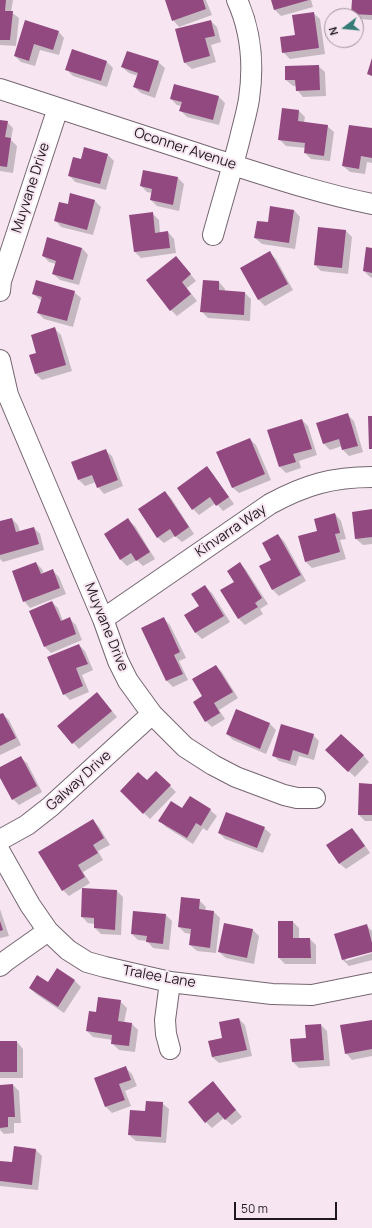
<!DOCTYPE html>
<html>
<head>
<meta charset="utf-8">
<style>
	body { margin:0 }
	#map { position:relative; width:372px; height:1228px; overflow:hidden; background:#f7e6f2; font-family:Manrope,sans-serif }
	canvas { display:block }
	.north { position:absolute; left:324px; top:8px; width:40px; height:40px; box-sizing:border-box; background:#f7e6f2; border:1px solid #a1949d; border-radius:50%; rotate:254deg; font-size:11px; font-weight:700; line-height:16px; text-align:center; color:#1f191d }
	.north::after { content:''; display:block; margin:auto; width:14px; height:18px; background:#347c75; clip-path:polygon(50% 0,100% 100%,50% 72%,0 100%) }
	.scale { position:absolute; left:234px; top:1202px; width:103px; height:18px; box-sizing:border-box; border:2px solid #1f191d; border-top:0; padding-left:5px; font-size:12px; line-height:14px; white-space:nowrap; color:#1f191d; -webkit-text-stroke:3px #f7e6f2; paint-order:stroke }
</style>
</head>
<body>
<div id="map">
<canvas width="372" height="1228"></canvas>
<div class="north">N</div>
<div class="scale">50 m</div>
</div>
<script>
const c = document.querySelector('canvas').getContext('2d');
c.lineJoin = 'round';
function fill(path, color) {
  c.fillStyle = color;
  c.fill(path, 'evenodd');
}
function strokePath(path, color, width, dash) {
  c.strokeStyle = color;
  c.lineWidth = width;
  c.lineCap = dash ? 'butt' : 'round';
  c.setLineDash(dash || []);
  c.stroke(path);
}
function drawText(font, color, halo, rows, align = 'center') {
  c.font = font + ' Manrope,sans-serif';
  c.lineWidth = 4;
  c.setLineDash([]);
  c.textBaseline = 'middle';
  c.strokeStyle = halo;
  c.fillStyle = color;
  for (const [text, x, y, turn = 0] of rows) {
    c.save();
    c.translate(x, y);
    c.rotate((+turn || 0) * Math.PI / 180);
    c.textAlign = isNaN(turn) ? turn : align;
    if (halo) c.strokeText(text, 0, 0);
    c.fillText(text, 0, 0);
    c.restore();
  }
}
fill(new Path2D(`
	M0,0H13L11,12L19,18L16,46L0,45Z
	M166,0H206L212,15L179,27L173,20Z
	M272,0H311L313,7L281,16L275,10Z
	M353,0H372V20L359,19L352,13Z
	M313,13L320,19L325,54L290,59L283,52Z
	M26,21L58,31L64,38L59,55L40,50L35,66L21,62L15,56Z
	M211,21L217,27L221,42L211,45L216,62L192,69L185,63Z
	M107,62L113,68L107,87L73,76L66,69Z
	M158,62L165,68L155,98L141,93L134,87L138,76L129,73L122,67Z
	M318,66L325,72L326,96L303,97L297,90V86H293L286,80Z
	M219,97L225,103L219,125L187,117L181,111L182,106L177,105L171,99Z
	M299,111L305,117L304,123L327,126L334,132L330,161L311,159L305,153L306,148L286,146L279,139Z
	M0,121L7,122L13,128L11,140L17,146L13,173L0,171Z
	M372,129V163L367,162L365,174L350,172L343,166Z
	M107,154L114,161L106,190L75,182L69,175L81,160Z
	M178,178L184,184L179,211L157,206L151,200L152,193L147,192L141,186Z
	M95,201L101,207L93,235L61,227L55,220L68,205Z
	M294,210L300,217L295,249L262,244L255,238L269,223Z
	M152,213L159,220L160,233L168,232L174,239L176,253L141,258L135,252Z
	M346,231L352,237L348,274L321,271L315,265Z
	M82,248L88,255L79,285L60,280L53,274L56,264L49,262L43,256Z
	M372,249V278L370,277L364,271Z
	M270,253L276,259L293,290L265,306L258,299Z
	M182,264L196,281L187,288L197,301L177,316L171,310Z
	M219,282L225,289V292L245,293L251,299L250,321L208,318L202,312Z
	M74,292L81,298L73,327L44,319L38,313L42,301L33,294Z
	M55,329L61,335L72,371L42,380L36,374L38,354Z
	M348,415L354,421L363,452L349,456L343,450L342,446L330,450L323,443Z
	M302,420L308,426L317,455L299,461L301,468L286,473L280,467Z
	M250,439L256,445L271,480L239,493L232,487Z
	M105,450L112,456L123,486L104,494L98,487L96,482L85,486L79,480L72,463Z
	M207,467L213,474L234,504L223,511L216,503L199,515L193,509Z
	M165,492L171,498L194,534L182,542L175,536L164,543L157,537Z
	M372,510V544L363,545L356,539Z
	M335,514L341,521L346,539L340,540L346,559L312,568L306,562L318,531Z
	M12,519L18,525L20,532L34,528L40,534L44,550L3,562L0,559V522Z
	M128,520L135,526L155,559L143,566L137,560L127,566L121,560Z
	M278,535L284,541L306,581L279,596L273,590L261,567L273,560Z
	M36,563L42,569L44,574L53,571L59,577L66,594L30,608L24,601Z
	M240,563L246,570L268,604L260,609L263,614L245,625L239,619L222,591L235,582Z
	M205,586L212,593L230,622L202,639L196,633L186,615L200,607Z
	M52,602L58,608L63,621L69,618L76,625L82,640L51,653L45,647Z
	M164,619L170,625L186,658L179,661L188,680L173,687L167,681L143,628Z
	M79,645L85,651L93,670L82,675L89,692L70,700L64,694Z
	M216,666L222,672L238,698L219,710L225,719L212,727L206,721L204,696Z
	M103,700L117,717L79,749L58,726Z
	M236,710L270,724L276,730L266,754L233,740L227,734Z
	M3,714L9,720L21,745L0,755V715Z
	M313,735L319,741L314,760L299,756L296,766L279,761L273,755Z
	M363,755L369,762L355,777L333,757Z
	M20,757L27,763L42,792L19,805L13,799L0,776V769Z
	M156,772L176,792L150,819L121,791L147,782Z
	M372,785V821H365L359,815Z
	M182,809L210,810L217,816L207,831L203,828L193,844L166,827L160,821Z
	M93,820L99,827L110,845L98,851L103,860L83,872L90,883L69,896L63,890Z
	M264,828L271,834L263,853L225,839L219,833Z
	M352,829L358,835L370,853L346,869L339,863Z
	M117,891L123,897L121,935L101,934L95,928V924L88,923L82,917Z
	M199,900L206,907L205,911L214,912L220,918L216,953L197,951L190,945L192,934L185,933L179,927Z
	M0,909L9,936L0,938Z
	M166,915L172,921L169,950L153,948L147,941L138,940L132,934Z
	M293,922L299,928V939H310L316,945V964H285L279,958Z
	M225,924L253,930L259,936L254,964L226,958L219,952Z
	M366,925L372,931V951L346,958V961L372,953V960L349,966L343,960L336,934Z
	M58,970L75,981L81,987L64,1013L36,994L30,988L48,984Z
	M120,1001L127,1008L124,1023L132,1024L138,1030L135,1052L119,1050L112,1043L113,1040L93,1037L87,1031L97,1013Z
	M239,1019L245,1025L252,1056L219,1063L212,1057L209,1042L224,1038Z
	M372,1021V1056L352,1060L346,1053Z
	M321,1025L327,1031L330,1066L299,1068L293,1062Z
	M0,1042H17L23,1049V1078H0Z
	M126,1068L132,1074L137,1086L125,1091L131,1106L112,1113L106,1107Z
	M13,1085L19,1091L21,1123H14V1133L4,1134L0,1130V1086Z
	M219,1089L242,1117L232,1125L224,1118L212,1128L206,1122Z
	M162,1103L169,1109L166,1143L136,1141L129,1135L146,1112Z
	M36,1150L42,1156L38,1190L0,1186V1162L13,1163Z`), '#0003');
fill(new Path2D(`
	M0,0H6L5,11H13L10,40H0Z
	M165,0H203L206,9L172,21Z
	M271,0H309L274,10Z
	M352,0H372V15L351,14Z
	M314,12L319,48L282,53L280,37L295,35L292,15Z
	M25,20L59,31L53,50L34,44L29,61L14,56Z
	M211,20L215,36L205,38L210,56L184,63L175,29Z
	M72,49L107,61L101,81L65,70Z
	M127,51L159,61L149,92L133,87L138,73L121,67Z
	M372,58V76L367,74Z
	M319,65L320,90L296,91L295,80H285V66Z
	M174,84L219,96L213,120L179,111L182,102L170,99Z
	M282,108L299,110L298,121L328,125L324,156L304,153L305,143L278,140Z
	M0,120L8,121L5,137L11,138L7,167L0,166Z
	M349,125L372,128V158L361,156L359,169L342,166Z
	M84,147L108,154L100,184L68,176L73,157L81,159Z
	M143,170L178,177L173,205L150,200L152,189L140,186Z
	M70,193L95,200L87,230L54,221L59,202L68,204Z
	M270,206L294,210L289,243L254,238L257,221L268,222Z
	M153,212L155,233L168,231L170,248L134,252L129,215Z
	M318,227L346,230L342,268L314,265Z
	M47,237L82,248L73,280L52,274L56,261L42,256Z
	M366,247L372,248V273L363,271Z
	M270,251L288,284L258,300L240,268Z
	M176,256L191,274L182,282L191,294L170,311L146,280Z
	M36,280L75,291L67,321L37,313L42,297L32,294Z
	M203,280L219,281V290L245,292L244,315L200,312Z
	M55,327L66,365L35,374L29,355L36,353L31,335Z
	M348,413L358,446L342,450L339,439L323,444L316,423Z
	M368,416H372V449H369Z
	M302,419L312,449L293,454L296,462L279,467L267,430Z
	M250,438L265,474L232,488L216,452Z
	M106,449L118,480L97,488L92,475L78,480L71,462Z
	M207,466L229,497L216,506L210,497L192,510L177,488Z
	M165,491L189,527L175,537L170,529L157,538L138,509Z
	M372,509V537L355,539L352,512Z
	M335,513L340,533L335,534L340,552L305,562L298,536L317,531L314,519Z
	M12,518L16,532L34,527L39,544L0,555V521Z
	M128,518L150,552L136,561L131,553L120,560L104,534Z
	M278,534L301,575L272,590L259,566L271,560L262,543Z
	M36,562L41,574L53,569L60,588L23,602L12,571Z
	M240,562L262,598L255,603L258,607L238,619L220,590L234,582L227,571Z
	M205,585L224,616L195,633L184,615L199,606L191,594Z
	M52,601L61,621L70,617L76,634L44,647L29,611Z
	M164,617L180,652L174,655L183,674L166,681L141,628Z
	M79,644L88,664L76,668L83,686L63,695L47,657Z
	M216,665L233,692L214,703L220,713L205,722L193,702L202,696L192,679Z
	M97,692L112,711L72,744L57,726Z
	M236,709L270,723L260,749L226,734Z
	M3,713L16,738L0,746V714Z
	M281,724L314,734L308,755L293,750L290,761L272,756Z
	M341,734L364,755L348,772L325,750Z
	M21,756L37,786L12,800L0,778V767Z
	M156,771L171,785L143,814L120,791L138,772L147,780Z
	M359,783L372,784V815H358Z
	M190,796L211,809L201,826L196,823L187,838L158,821L171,801L182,808Z
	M226,812L265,827L257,848L218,833Z
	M93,819L104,838L93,845L98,853L78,865L85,877L62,891L38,852Z
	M352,828L365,846L339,864L326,845Z
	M82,888L117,890L115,930L94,928V918L81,917Z
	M181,897L200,899L199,909L214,911L210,948L189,945L191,929L178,927Z
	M133,911L166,914L163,944L146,942L147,936L131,934Z
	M0,921L3,930L0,931Z
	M278,921H293V938H310L311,958H278Z
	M224,923L253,929L247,958L218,952Z
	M367,924L372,943V952L342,960L334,934Z
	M57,968L75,980L58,1007L29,988L37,975L48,982Z
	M98,997L121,1000L118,1021L132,1023L129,1046L111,1044L112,1035L86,1031L89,1011L96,1012Z
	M239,1018L247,1050L212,1057L208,1041L222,1038L219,1022Z
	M372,1020V1049L345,1054L340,1025Z
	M321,1024L324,1060L292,1062L290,1039L306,1038L305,1025Z
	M0,1041H17V1072H0Z
	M126,1066L131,1080L119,1084L125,1100L105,1107L94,1078Z
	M213,1081L236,1110L225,1120L218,1112L205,1123L188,1102Z
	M13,1084L15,1117H8V1127L0,1128V1085Z
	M146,1101L163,1102L161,1137L128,1135L130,1110L145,1111Z
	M14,1146L36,1149L32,1185L0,1181V1161L12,1162Z`), '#924980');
const minor = new Path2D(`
	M0,89C69,112 139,134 208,157C262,174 317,193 372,204
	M213,235C222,202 232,170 240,138C243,125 247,112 249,99C254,65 251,31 237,0
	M0,291L1,281L58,108
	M0,360L8,395L103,619L118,661L128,681L152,714L185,747L213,765L236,777L284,795L297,798H315
	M103,619L270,504C305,485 332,477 372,477
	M0,840L27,825L50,807L152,714
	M0,852L30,905L48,931L68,950L87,962L105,967L170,982L272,994L312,995L372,983
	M0,966L7,960L48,931
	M170,1049L166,1034L165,1020L170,982`);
strokePath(minor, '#756671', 22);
strokePath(minor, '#fff', 20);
drawText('14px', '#1f191d', '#f7e6f2', [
	["Oconner Avenue",185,149,18],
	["Muyvane Drive",31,188,-72],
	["Kinvarra Way",231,531,-34],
	["Muyvane Drive",106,627,68],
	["Galway Drive",79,781,-42],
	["Tralee Lane",159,977,10]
]);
</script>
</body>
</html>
